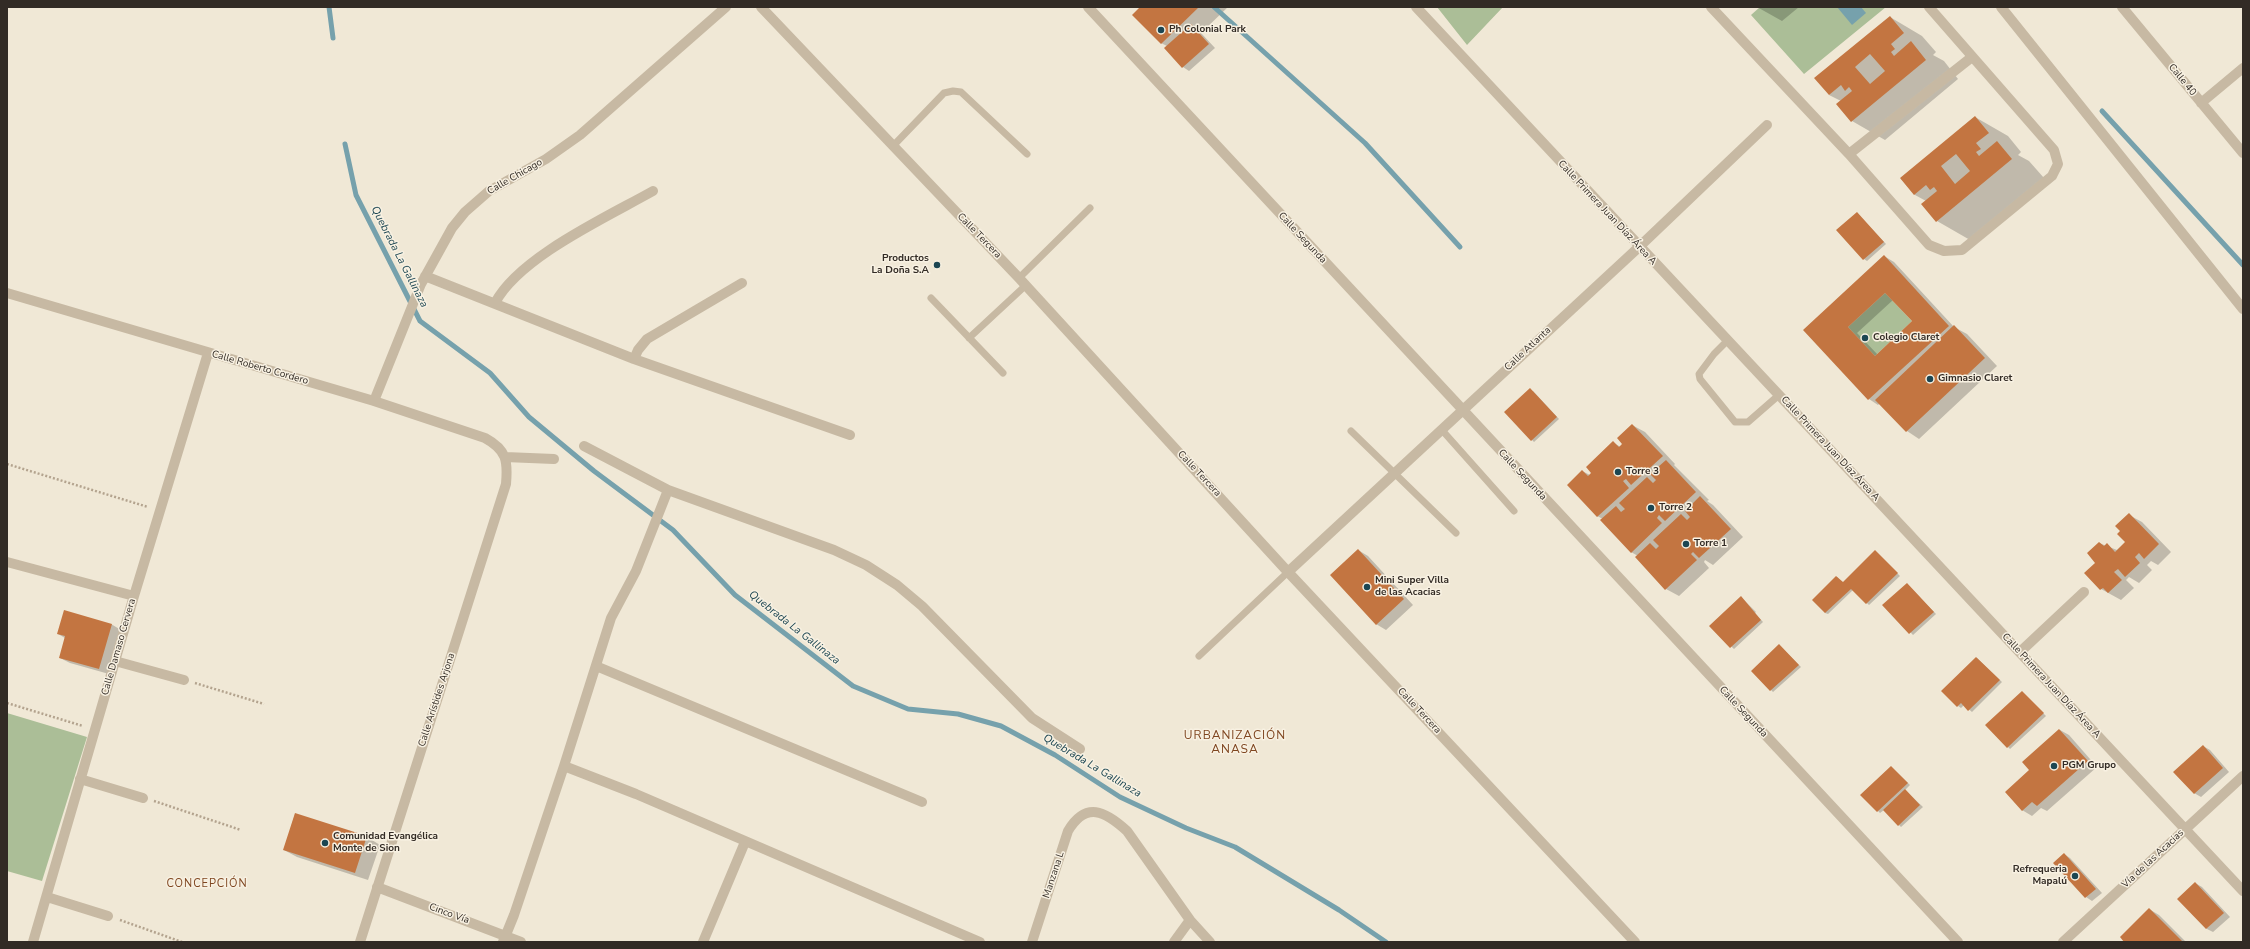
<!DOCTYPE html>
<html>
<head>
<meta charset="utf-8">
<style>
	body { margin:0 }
	#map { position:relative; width:2250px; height:949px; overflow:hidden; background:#f0e8d6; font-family:"Nunito Sans",sans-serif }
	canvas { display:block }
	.frame { position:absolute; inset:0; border:8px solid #322b25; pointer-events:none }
</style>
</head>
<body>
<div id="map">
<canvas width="2250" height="949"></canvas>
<div class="frame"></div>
</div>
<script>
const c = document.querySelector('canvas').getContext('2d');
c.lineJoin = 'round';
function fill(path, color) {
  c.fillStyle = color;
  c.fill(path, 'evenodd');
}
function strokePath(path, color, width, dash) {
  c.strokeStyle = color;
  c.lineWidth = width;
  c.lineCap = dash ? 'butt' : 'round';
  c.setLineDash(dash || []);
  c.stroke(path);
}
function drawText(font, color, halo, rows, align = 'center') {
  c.font = font + ' "Nunito Sans",sans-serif';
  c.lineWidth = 3;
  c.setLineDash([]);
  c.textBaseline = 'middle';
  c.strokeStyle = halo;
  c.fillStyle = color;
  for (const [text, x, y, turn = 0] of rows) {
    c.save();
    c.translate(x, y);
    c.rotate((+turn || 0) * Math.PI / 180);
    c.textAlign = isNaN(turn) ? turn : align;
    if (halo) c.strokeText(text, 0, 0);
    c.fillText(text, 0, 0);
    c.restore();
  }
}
fill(new Path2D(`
	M1437,7H1503L1467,45Z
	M1760,7H1886L1804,74L1751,15Z
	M1885,293L1912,321L1875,356L1848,327Z
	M7,713L87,737L42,881L7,871Z`), '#abbe97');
fill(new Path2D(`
	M1837,7H1861L1866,13L1852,25Z`), '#76a1ac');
fill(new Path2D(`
	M1142,7H1228L1201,33L1215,48L1189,71L1183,67L1167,46L1161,43Z
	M1757,7H1799L1782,21Z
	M1890,17L1922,36L1936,52L1933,55L1944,61L1958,79L1885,140L1852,121L1837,104L1841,101L1829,95Z
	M1975,117L2008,136L2021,152L2018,155L2029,161L2044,178L1970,240L1937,221L1926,201L1915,195L1901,179Z
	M1857,213L1886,244L1867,261L1864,259Z
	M1884,256L1894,262L1954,327L1967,334L1997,366L1919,439L1907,431L1880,403L1878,405L1869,399L1804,330ZM1893,300L1913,321L1878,355L1857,333Z
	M1533,391L1559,419L1534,442L1505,412Z
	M1632,425L1645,432L1675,464L1674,465L1709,500L1707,501L1713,505L1743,537L1713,565L1705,560L1704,562L1709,568L1679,596L1666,589L1638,556L1631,552L1603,519L1597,516L1582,471L1590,475L1613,443L1621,447Z
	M2129,515L2142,522L2171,552L2158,565L2151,561L2147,565L2152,570L2139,583L2129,577L2126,580L2134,588L2121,600L2101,589L2097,563L2099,543L2117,550L2126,542L2121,531Z
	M1358,550L1368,556L1413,605L1386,630L1376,624Z
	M1875,551L1900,576L1869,605L1853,590L1828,614L1825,613L1837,577L1843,583Z
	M1907,584L1936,614L1913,635L1884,605Z
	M1741,597L1756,612L1755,613L1763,622L1734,649L1710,626Z
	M111,624L121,630L109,674L70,663L60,658L65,638L58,634Z
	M1780,646L1801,667L1773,692L1752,671Z
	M1977,658L2002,682L1972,712L1964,705L1961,708L1958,706Z
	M2022,692L2046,716L2010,749L1986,725Z
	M2060,730L2069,735L2097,767L2047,811L2041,808L2032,816L2022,810L2030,770Z
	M2203,746L2210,750L2229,772L2201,797L2194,793Z
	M1891,767L1910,785L1905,790L1923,807L1901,827L1884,810L1880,813L1878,811Z
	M295,814L367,837L380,845L368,880L297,857L284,850Z
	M2064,854L2070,858L2102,893L2092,901L2086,897L2055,863Z
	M2195,883L2202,887L2230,917L2213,932L2207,929L2179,899Z
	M2149,909L2159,915L2186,942H2126Z`), '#0003');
strokePath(new Path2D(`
	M329,7L333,38
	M1214,7L1365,143L1460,247
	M2102,111L2243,265
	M345,144L356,195L420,321L490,373L529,417L594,471L673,530L735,595L853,686L908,709L958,714L1001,726L1055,755L1120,797L1186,828L1235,847L1339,910L1386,942`), '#76a1ac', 5);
fill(new Path2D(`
	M1140,7H1199L1161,44L1132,15Z
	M1890,16L1904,33L1891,44L1895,49L1891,52L1894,56L1911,41L1926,60L1851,122L1836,104L1852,91L1849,87L1845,91L1841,85L1829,95L1814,78ZM1870,54L1885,71L1870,84L1855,67Z
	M1191,24L1209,44L1182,68L1164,48Z
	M1975,116L1989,133L1976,143L1981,149L1976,152L1979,156L1997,141L2012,159L1936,222L1921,204L1937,191L1934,187L1930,190L1926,185L1914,195L1900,178ZM1956,154L1970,171L1955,184L1941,166Z
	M1857,212L1884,242L1863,260L1836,230Z
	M1884,255L1949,326L1868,400L1803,330ZM1885,293L1912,321L1875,356L1848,327Z
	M1954,325L1985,358L1906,432L1875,400Z
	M1530,388L1557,417L1531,441L1504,412Z
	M1632,424L1663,456L1631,485L1626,479L1623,481L1629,488L1597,517L1567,485L1582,470L1588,476L1591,473L1586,467L1613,441L1619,447L1622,444L1617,438Z
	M1666,460L1696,492L1665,521L1659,515L1657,518L1662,523L1631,553L1600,520L1616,506L1621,512L1625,509L1619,503L1647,477L1653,483L1656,480L1650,474Z
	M1700,496L1731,529L1699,558L1693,552L1691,554L1697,560L1665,590L1635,557L1650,543L1656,549L1659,546L1653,540L1681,514L1687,520L1690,517L1685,511Z
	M2129,513L2159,544L2144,559L2139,553L2135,557L2140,563L2125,577L2118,569L2114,572L2122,580L2108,593L2103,588L2100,590L2084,573L2095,563L2087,553L2099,542L2104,546L2107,543L2115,552L2125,542L2117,534L2120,531L2115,526Z
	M1358,549L1404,599L1376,625L1330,575Z
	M1875,550L1898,573L1866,604L1851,589L1825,613L1812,600L1836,576L1843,582Z
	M1907,583L1934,612L1909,634L1882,605Z
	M1741,596L1761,620L1730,648L1709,626Z
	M64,610L112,624L99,669L59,658L65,636L57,634Z
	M1779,644L1799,665L1770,691L1751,671Z
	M1976,657L2000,680L1968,711L1961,703L1957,707L1941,691Z
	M2022,691L2044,713L2007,748L1985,725Z
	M2059,729L2088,761L2037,806L2032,802L2022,811L2005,792L2029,770L2022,762Z
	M2203,745L2223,768L2194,794L2173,772Z
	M1891,766L1908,783L1877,812L1860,795Z
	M1905,789L1920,805L1898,826L1883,810Z
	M295,813L367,836L355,873L283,850Z
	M2064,853L2096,889L2085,898L2053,863Z
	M2195,882L2224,913L2206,929L2177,899Z
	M2149,908L2183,942H2124L2120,937Z`), '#c37541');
strokePath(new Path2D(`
	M7,464L148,507
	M195,683L264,704
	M7,703L83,726
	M154,801L241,830
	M120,920L182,942`), '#b3a38e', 2.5, [2, 2]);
strokePath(new Path2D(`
	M893,146L944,93L953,91L961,92L1027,154
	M1019,278L1090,208
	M931,298L1003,373
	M969,338L1025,286
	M1728,340L1714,354L1699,374L1700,379L1735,422H1748L1779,395
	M1441,429L1514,511
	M1351,431L1456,533
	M1199,656L1288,572`), '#c7b9a3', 7);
strokePath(new Path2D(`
	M761,7L1019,278L1288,572L1635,942
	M1088,7L1958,942
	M1416,7L2243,891
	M1711,7L1849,154L1929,245L1944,251L1962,250L2052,176L2058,164L2054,150L1929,7
	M2001,7L2243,309
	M2122,7L2243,153
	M2201,103L2243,68
	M1849,154L1972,57
	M425,276L634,359L850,435
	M7,293L374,401L485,438C507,450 508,461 506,484L360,942
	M495,303C519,257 607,217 653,191
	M634,359L638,350L647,339L742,283
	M374,401L421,284L452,228L465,212L489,191L546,159L580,135L726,7
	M584,446L668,490L834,550L866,565L897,585L922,606L1032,718L1080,749
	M505,457L554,459
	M7,562L134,596
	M1288,572L1639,247L1767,125
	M2020,652L2084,592
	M115,661L184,680
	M596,666L922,802
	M564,766L636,794L980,942
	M80,779L143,798
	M377,887L521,942
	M47,897L108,916
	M33,942L134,596L208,353
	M503,942L514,915L564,766L611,618L636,571L668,490
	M703,942L745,842
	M1032,942L1068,831C1086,801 1105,811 1127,831L1190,920L1210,942
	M1174,942L1190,920
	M2063,942L2243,776`), '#c7b9a3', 10);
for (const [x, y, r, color] of [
	[1161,30,4,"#1c4652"],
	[937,265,4,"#1c4652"],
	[1865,338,4,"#1c4652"],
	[1930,379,4,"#1c4652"],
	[1618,472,4,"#1c4652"],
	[1651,508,4,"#1c4652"],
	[1686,544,4,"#1c4652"],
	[1367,587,4,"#1c4652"],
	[2054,766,4,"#1c4652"],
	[325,843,4,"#1c4652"],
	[2075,876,4,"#1c4652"]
]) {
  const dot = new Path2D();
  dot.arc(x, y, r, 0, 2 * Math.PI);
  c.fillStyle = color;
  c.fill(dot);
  strokePath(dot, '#f8f1e2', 1.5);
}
drawText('bold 10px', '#322b25', '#f8f1e2', [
	["Ph Colonial Park",1169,30],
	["Productos",929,259,"right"],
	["La Doña S.A",929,271,"right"],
	["Colegio Claret",1873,338],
	["Gimnasio Claret",1938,379],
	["Torre 3",1626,472],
	["Torre 2",1659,508],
	["Torre 1",1694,544],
	["Mini Super Villa",1375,581],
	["de las Acacias",1375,593],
	["PGM Grupo",2062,766],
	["Comunidad Evangélica",333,837],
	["Monte de Sion",333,849],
	["Refrequeria",2067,870,"right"],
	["Mapalú",2067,882,"right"]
], 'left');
drawText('10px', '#322b25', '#f8f1e2', [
	["Calle 40",2182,80,51],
	["Calle Chicago",515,177,-30],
	["Calle Primera Juan Díaz Área A",1607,213,47],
	["Calle Tercera",979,236,46],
	["Calle Segunda",1302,238,47],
	["Calle Atlanta",1528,349,-43],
	["Calle Roberto Cordero",260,368,16],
	["Calle Primera Juan Díaz Área A",1830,449,47],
	["Calle Tercera",1199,474,47],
	["Calle Segunda",1522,475,47],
	["Calle Damaso Cervera",119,647,-74],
	["Calle Primera Juan Díaz Área A",2051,686,47],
	["Calle Arístides Arjona",437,700,-72],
	["Calle Tercera",1419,711,47],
	["Calle Segunda",1743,712,47],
	["Vía de las Acacias",2153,859,-43],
	["Manzana L",1054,875,-72],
	["Cinco Vía",449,914,20]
]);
drawText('italic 11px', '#1c4652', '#f8f1e2', [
	["Quebrada La Gallinaza",399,257,63],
	["Quebrada La Gallinaza",794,628,38],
	["Quebrada La Gallinaza",1092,766,31]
]);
c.letterSpacing = '1px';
drawText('11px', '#7f4620', '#f8f1e2', [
	["CONCEPCIÓN",207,884]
]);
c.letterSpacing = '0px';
c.letterSpacing = '1px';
drawText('12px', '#7f4620', '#f8f1e2', [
	["URBANIZACIÓN",1235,736],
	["ANASA",1235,750]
]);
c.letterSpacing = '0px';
</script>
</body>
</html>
